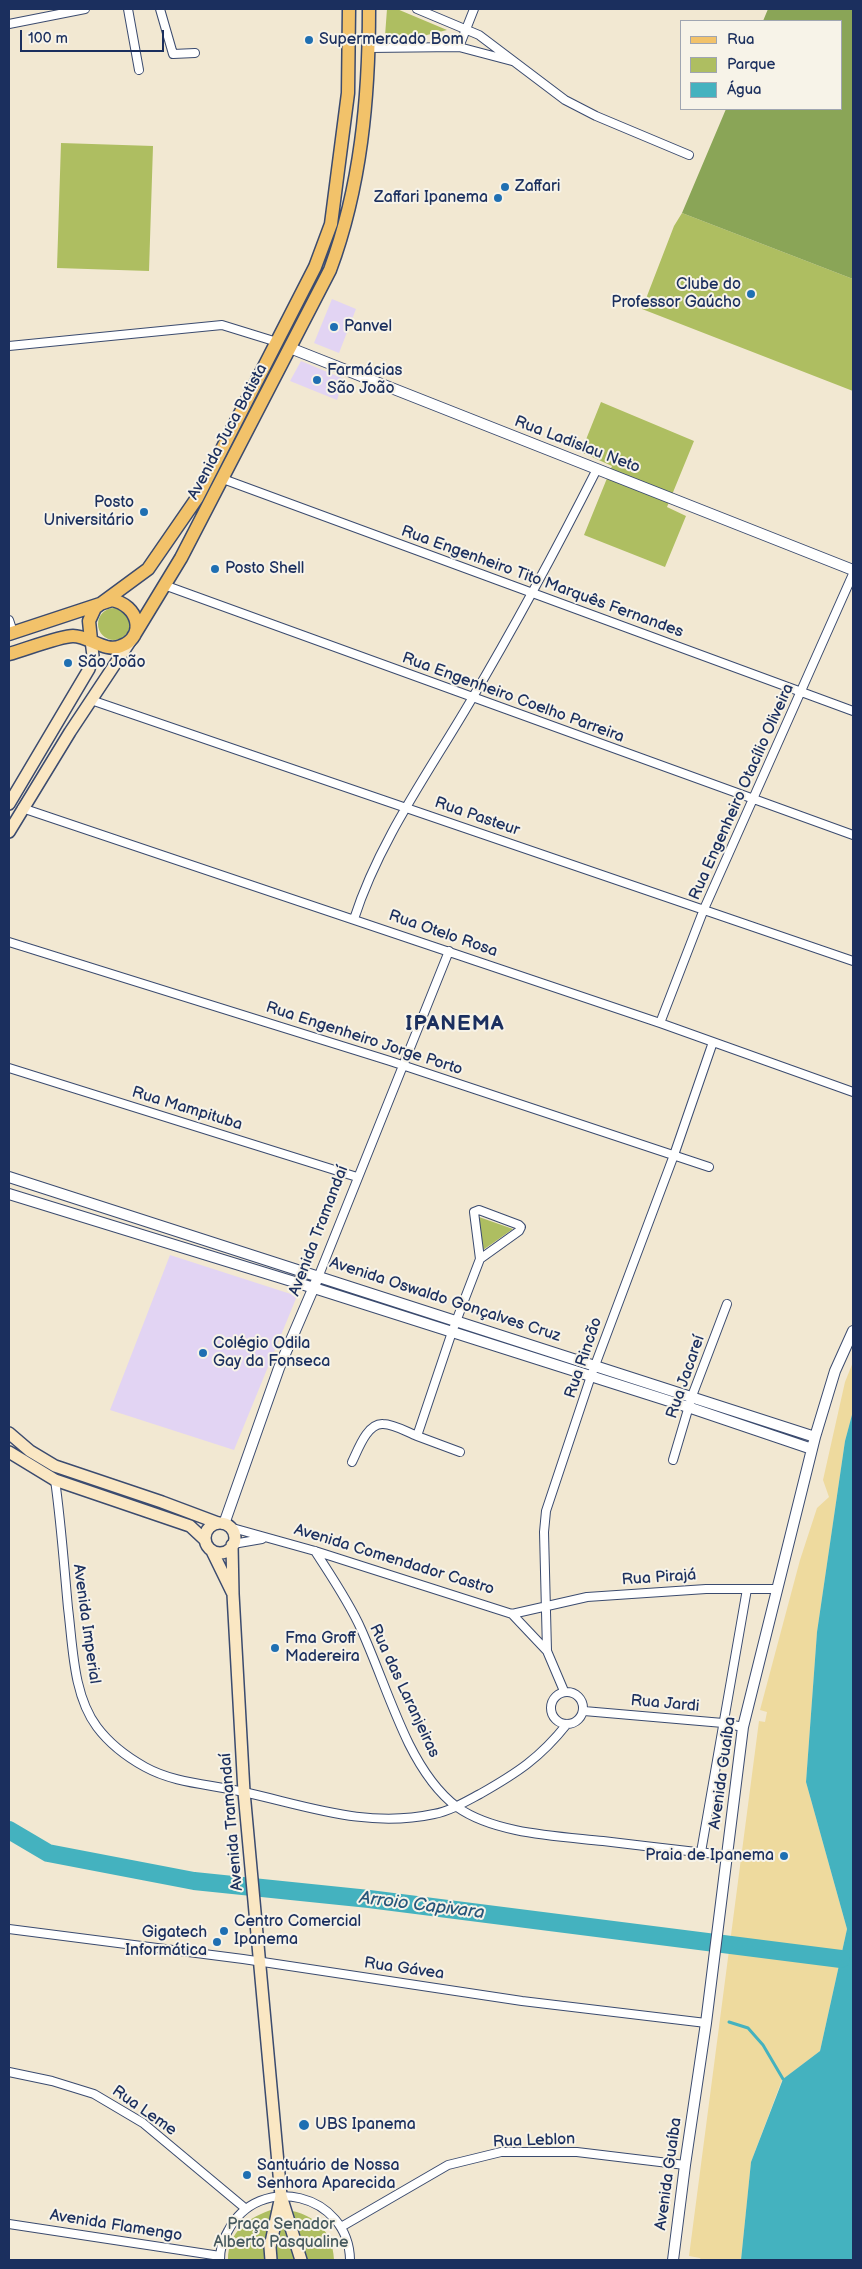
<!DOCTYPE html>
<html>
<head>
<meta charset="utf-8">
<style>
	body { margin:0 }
	#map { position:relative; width:862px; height:2269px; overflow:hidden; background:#f2e8d2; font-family:"Balsamiq Sans",sans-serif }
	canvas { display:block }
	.frame { position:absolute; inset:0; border:10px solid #1b2f5e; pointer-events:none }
	.legend { position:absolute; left:680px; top:20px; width:162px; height:90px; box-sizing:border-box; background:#f7f3e8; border:1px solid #9fa5b1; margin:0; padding:6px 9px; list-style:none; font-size:15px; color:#1b2f5e }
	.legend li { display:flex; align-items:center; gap:10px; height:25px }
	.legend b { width:25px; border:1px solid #9fa5b1 }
	.scale { position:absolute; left:20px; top:30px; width:144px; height:22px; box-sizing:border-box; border:2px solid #1b2f5e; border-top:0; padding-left:6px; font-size:15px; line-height:18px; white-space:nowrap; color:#1b2f5e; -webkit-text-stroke:4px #f7f3e8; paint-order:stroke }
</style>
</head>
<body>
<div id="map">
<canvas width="862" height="2269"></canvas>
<div class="frame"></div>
<ul class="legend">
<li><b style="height:6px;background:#f2c26a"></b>Rua</li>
<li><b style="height:14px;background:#aebe61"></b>Parque</li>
<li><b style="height:14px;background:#44b2bf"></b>Água</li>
</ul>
<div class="scale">100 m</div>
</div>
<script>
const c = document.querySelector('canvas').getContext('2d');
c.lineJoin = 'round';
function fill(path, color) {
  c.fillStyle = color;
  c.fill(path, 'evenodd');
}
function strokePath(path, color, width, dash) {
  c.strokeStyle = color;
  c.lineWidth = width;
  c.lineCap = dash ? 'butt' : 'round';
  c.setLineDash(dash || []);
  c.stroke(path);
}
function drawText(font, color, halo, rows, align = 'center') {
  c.font = font + ' "Balsamiq Sans",sans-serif';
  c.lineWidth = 4;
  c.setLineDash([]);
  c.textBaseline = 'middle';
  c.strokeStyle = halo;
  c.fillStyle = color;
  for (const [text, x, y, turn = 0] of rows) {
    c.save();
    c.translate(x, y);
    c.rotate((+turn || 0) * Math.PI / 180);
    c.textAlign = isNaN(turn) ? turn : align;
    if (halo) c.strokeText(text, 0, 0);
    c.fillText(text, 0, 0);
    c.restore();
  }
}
fill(new Path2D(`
	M332,299L356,309L339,353L314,343Z
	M301,361L344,379L337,400L290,381Z
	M170,1255L297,1296L234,1450L110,1410Z`), '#e2d4f3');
fill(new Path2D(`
	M387,9H397L447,30L423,36H385Z
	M61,143L153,146L149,271L57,268Z
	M682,213L853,279V391L642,309L674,226Z
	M601,402L694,441L667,507L686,516L665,567L584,535L612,466L581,452Z
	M98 624a16 16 0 1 1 32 0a16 16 0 1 1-32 0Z
	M479,1217L513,1229L483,1250Z
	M274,2209C306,2209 333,2225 334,2260H228C228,2231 249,2217 274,2209Z`), '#aebe61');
fill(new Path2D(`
	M768,9H853V279L682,213L726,109H841V21H763Z`), '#8aa557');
fill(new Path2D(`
	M853,1362V1411L845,1441L817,1632L806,1782L847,1929L820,2051L782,2080L751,2162L741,2260H701L700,2258L689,2256L759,1721L765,1722L767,1712L760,1710L800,1560L817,1508L829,1497L823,1480L845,1382Z`), '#eeda9e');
fill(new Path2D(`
	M853,1411V2260H741L751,2162L783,2079L820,2051L847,1929L806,1782L817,1632L845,1441Z`), '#44b2bf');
strokePath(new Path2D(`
	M729,2022L748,2028L763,2045L783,2079`), '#44b2bf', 3);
strokePath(new Path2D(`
	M9,1830L48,1853L194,1881L369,1899L841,1959`), '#44b2bf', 18);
const minor = new Path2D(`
	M128,9L139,70
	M160,9L173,54L195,53
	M417,9L479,35L565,100L596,116L689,155
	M9,24L85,9
	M459,47L474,9
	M369,48L459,47L512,61
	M9,346L222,325L277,342
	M223,479L853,711
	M164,585L853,835
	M9,620L13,632
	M91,700L853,961
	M22,808L660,1023L853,1092
	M354,919C379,841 429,772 470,702C515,626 557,548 597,469
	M9,942L390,1061L709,1167
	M660,1023L704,909L853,574
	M9,1068L357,1177
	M319,1275L449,951
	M417,1436L460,1452
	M673,1460L692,1396L727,1304
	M352,1462C358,1450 367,1423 383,1424C394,1424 407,1432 417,1436L452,1332L480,1259L474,1212L479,1210L519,1225L521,1227L519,1231L480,1259
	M55,1480C61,1522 64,1565 68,1608C73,1647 73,1695 97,1727C109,1743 127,1757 145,1767C174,1783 207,1784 239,1791C305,1805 365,1829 434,1814C450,1811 465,1802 480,1794C517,1773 540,1758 567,1724
	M229,1527L315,1551L512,1614L587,1597L706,1589H775
	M233,1544L262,1539
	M315,1551C331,1576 349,1602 361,1629C378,1667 391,1707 409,1744C420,1766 437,1792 457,1807C495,1834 558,1836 603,1841C644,1846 685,1851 727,1855
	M512,1614L547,1651
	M564,1691L547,1651L544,1532L546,1511L591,1376L674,1155L713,1042
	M551 1708a16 16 0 1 1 32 0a16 16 0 1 1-32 0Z
	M584,1711L723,1723L743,1727
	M701,1852L747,1589
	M9,1929L243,1959L522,2001L706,2023
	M9,2072L52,2081L94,2094L143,2123L246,2209
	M9,2224L220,2256
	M341,2227L448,2165L501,2152H577L685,2165
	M220,2260C220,2250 223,2239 228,2231C259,2171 349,2194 350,2260`);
const tertiary = new Path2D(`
	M290,348L853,570
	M9,1177L815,1437
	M9,1194L314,1288L688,1407L812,1449
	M224,1524L279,1368L316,1282
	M673,2260L685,2165L706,2023L743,1727L815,1437L835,1371L853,1331`);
const secondary = new Path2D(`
	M9,804L89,669L93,656L91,640
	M9,832L70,732L131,640
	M9,1433L30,1451L55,1466L162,1502L218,1523
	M9,1452L55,1480L190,1526L205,1540
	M205 1538a15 15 0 1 1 30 0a15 15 0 1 1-30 0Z
	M232,1545L233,1594L244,1792L281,2196L301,2260
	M212,1551L232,1592
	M271,2260L270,2247L281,2196`);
const primary = new Path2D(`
	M9,634L112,600C138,605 147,636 121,646C105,653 89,636 73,636C60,636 24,650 9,654
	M133,637L181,558L330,270C361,186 369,98 369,9
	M91,640L89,621L95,608L148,569L197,498L315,267L331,224L348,93L349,9`);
strokePath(minor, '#3b4b6f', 10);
strokePath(tertiary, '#3b4b6f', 12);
strokePath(secondary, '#3b4b6f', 14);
strokePath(primary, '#3b4b6f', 15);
strokePath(minor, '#fff', 8);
strokePath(tertiary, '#fff', 10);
strokePath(secondary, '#fae7c3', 11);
strokePath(primary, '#f2c26a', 12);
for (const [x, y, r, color] of [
	[309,40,5,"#1f6fb2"],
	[505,187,5,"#1f6fb2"],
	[498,198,5,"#1f6fb2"],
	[751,294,5,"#1f6fb2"],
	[334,327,5,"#1f6fb2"],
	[317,380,5,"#1f6fb2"],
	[144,512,5,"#1f6fb2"],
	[215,569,5,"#1f6fb2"],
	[68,663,5,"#1f6fb2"],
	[203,1353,5,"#1f6fb2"],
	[275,1648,5,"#1f6fb2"],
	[784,1856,5,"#1f6fb2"],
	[224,1931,5,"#1f6fb2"],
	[217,1942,5,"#1f6fb2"],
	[304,2125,6,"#1f6fb2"],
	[247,2175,5,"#1f6fb2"]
]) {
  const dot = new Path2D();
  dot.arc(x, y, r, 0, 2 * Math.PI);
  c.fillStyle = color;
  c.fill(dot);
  strokePath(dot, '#f7f3e8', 2);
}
drawText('16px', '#1b2f5e', '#f7f3e8', [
	["Supermercado Bom",319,40],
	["Zaffari",515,187],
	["Zaffari Ipanema",488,198,"right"],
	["Clube do",741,285,"right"],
	["Professor Gaúcho",741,303,"right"],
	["Panvel",344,327],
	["Farmácias",327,371],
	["São João",327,389],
	["Posto",134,503,"right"],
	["Universitário",134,521,"right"],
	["Posto Shell",225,569],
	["São João",78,663],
	["Colégio Odila",213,1344],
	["Gay da Fonseca",213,1362],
	["Fma Groff",285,1639],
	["Madereira",285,1657],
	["Praia de Ipanema",774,1856,"right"],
	["Centro Comercial",234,1922],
	["Ipanema",234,1940],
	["Gigatech",207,1933,"right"],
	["Informática",207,1951,"right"],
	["UBS Ipanema",315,2125],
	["Santuário de Nossa",257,2166],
	["Senhora Aparecida",257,2184]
], 'left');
drawText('16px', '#1b2f5e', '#f7f3e8', [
	["Avenida Juca Batista",228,432,-62],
	["Rua Ladislau Neto",577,445,21],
	["Rua Engenheiro Tito Marquês Fernandes",542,582,20],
	["Rua Engenheiro Coelho Parreira",513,698,20],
	["Rua Engenheiro Otacílio Oliveira",742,792,-66],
	["Rua Pasteur",477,817,19],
	["Rua Otelo Rosa",443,934,19],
	["Rua Engenheiro Jorge Porto",364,1039,18],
	["Rua Mampituba",187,1109,17],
	["Avenida Tramandaí",319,1231,-69],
	["Avenida Oswaldo Gonçalves Cruz",445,1300,18],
	["Rua Rincão",584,1358,-71],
	["Rua Jacareí",686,1377,-71],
	["Avenida Comendador Castro",394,1560,17],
	["Rua Pirajá",659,1578,-4],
	["Avenida Imperial",86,1624,82],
	["Rua das Laranjeiras",404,1691,65],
	["Rua Jardi",665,1704,5],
	["Avenida Guaíba",723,1773,-82],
	["Avenida Tramandaí",232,1822,-95],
	["Rua Gávea",404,1969,8],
	["Rua Leme",144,2111,35],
	["Rua Leblon",534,2141,-2],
	["Avenida Guaíba",669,2174,-82],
	["Avenida Flamengo",116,2226,9]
]);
drawText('16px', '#475a5f', '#f7f3e8', [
	["Praça Senador",281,2225],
	["Alberto Pasqualine",281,2243]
]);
drawText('italic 18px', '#27567b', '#f7f3e8', [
	["Arroio Capivara",422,1906,7]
]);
c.letterSpacing = '1px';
drawText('bold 21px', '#1b2f5e', '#f7f3e8', [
	["IPANEMA",455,1025]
]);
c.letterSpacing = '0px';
</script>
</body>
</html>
